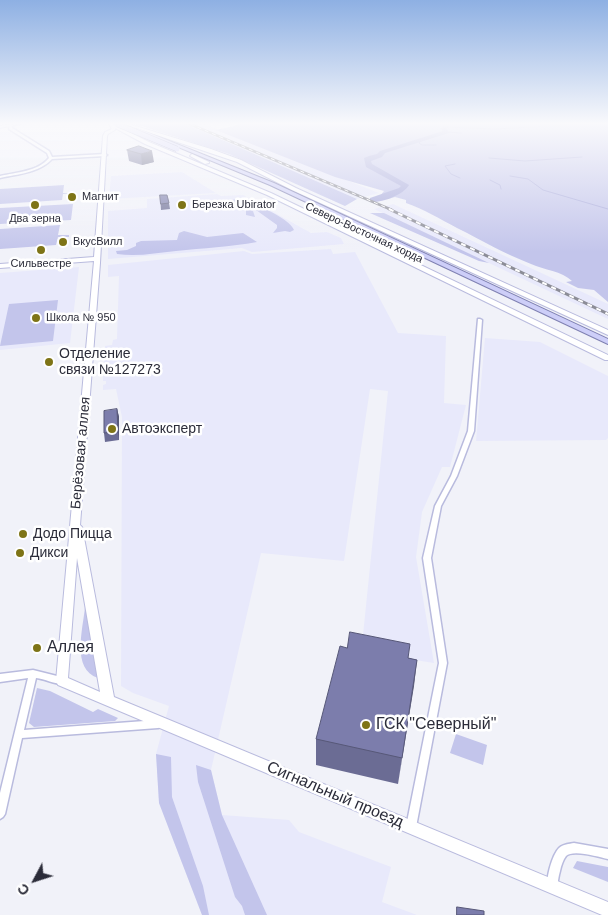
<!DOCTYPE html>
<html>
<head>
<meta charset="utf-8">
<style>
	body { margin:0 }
	#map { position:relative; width:608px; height:915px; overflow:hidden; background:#f1f2f9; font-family:Helvetica,sans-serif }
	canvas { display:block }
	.north { position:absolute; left:10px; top:855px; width:50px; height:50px; -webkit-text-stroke:4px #fff; paint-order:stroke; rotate:230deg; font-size:14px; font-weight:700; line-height:20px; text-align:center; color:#2b2c39 }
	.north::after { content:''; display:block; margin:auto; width:18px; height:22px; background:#2b2c39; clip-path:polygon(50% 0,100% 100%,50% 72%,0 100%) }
</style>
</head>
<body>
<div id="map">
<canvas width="608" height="915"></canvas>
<div class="north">С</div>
</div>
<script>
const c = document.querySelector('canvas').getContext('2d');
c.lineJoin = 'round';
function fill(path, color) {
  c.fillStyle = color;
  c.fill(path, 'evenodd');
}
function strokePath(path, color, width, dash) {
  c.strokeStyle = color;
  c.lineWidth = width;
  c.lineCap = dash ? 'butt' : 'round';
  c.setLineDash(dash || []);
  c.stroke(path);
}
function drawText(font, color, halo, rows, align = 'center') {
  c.font = font + ' Helvetica,sans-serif';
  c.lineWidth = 5;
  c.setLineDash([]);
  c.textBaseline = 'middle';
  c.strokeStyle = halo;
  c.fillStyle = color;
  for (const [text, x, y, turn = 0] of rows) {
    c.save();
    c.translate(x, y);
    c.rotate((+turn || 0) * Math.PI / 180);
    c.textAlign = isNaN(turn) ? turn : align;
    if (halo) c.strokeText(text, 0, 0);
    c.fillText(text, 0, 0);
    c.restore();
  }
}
fill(new Path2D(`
	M185,124H204L379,193L357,199Z
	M182,172L216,193L109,199L111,176Z
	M217,194L221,196L243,195L311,233L327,232L341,238L344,244L252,252L242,248L108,259V211L147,208V199Z
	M393,204L608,304V319L374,209Z
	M331,249L333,254L355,252L398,333L446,336L444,403L466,405L450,467H442L422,512L416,557L434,663L352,650L356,641L363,635L388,391L370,389L344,561L261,553L211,770L222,815L289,820L299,832L391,867L382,902L417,915H202L159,803L156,754L169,706L133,693L121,686L122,417L116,389L103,390V385L106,384V381H103L105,346L112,345L113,340L117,339L119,276L108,277V265L244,251L252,254Z
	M79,267L70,343L0,350V273Z
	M485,338L540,342L608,376V438L606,440L476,441Z`), '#e8e9fb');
fill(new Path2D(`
	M135,124H186L357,199L345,206L229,154Z
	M236,124H608V302L594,290L578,288L566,282L572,281C562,271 544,270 531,264C505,254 483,241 457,228C440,219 424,209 406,203V200L395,197L388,199L380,196L384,191L335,177L216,130L238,125Z
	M64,185L63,193L75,194H63L62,200L0,204V189Z
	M236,199C249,200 290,218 294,230L290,232L285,231L273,233L277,228V225L256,210L253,211L255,217L246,215V208L228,201Z
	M73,204L71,220L0,224V208Z
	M370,213H384L489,263L479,261Z
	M60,225L58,235H69V237H58L56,245L0,249V229Z
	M184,231L207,237L243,233L257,242C230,247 203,248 176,251C156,253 137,257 117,254L116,251L127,250L136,246V243L141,241L177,240L179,233Z
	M58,300L53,341L0,346L9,304Z
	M85,607H87L98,678C71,669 83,629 85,607Z
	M37,688L50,691L93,712L98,709L118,718L115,721L34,727L29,723Z
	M456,734L487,745L483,765L450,753Z
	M156,754L171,757L172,797L203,886L209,915H202L159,803Z
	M196,765L211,770L222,815L267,915H245L242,906L235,897L198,782Z
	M577,861L608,867V882L573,868Z`), '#c3c5eb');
strokePath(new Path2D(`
	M571,124H608
	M445,127L495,129L567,125
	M447,132L461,133
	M422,140L419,143L422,145H436
	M489,158L525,161L582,157
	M455,164L445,166L451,174L460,178
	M510,176L528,179L543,190L608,209
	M490,180L500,185L501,189`), '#a8aadb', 1);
fill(new Path2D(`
	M443,124H449L447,129L449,133L385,153L382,157L371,161L372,164L409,185C403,195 382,203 370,202V198L399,188L401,186L366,167L364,158L369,156L377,154L380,151L443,131L441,129Z`), '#a8aadb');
const street = new Path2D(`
	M10,124L12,125V128L49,151L52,157L105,154L107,155L105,156L52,159C39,173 18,174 0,178V176C17,172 37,172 49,158L47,153L9,129Z
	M478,319H480L482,320L474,431L457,476L441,506L431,558L447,663L416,827L415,830L411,832L407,830L406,827L439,663L423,558L435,506L451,476L468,431Z
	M33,670L65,678L66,681L65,684C57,685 45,679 36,678L24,730L158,720L161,721L162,724L161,727L158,728L22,738L5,814L3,817L0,819V793L28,678L0,682V674Z
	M574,843L608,849V859C599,857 573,849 566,856C563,860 561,866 560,871C558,877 558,884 556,890L552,891L548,890C545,881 552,855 559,848C563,844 569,844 574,843Z`);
const secondary = new Path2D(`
	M14,124H20L0,128V126Z
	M109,124H113L149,142L271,193L608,355V360H605L267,195L145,144L115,128V130L108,134L107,136L100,263L80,525L82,527L114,697L608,902V915H602L58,685L56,681L94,261L0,268V264L94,257L103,136L105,132L112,129ZM77,558L100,692L68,678Z
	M124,124H129L211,149L241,160L296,188L608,330V335L292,190L237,162Z
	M192,154L209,162V163L205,164L190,156Z`);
const primary = new Path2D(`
	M137,128L274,183L608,339V344L270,185L137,130Z`);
strokePath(street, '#b9bbde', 3);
strokePath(secondary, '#b9bbde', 2);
strokePath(primary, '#7f80b2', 2);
fill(street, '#fff');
fill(secondary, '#fff');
fill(primary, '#cdcef8');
const railFar1 = new Path2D(`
	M190,124L392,210`);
const rail = new Path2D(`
	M389,209L608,314`);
strokePath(railFar1, '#8c8d97', 2.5);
strokePath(rail, '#8c8d97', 3);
strokePath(railFar1, '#fff', 1, [4]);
strokePath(rail, '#fff', 2, [5]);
const primaryBridge = new Path2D(`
	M117,124L177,149`);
strokePath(primaryBridge, '#7f80b2', 6, []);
strokePath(primaryBridge, '#cdcef8', 5);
fill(new Path2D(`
	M139,146L154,162L142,165L129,161L127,150Z
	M160,195L169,203L170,209L161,210Z
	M117,409L119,417V440L105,442L104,433Z
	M408,658L417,660L398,784L316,765V739Z`), '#6b6c94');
fill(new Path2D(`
	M152,151L154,162L142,165L141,154Z
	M117,409L119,417V440L118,432Z
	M417,660L414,686L398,784L402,758Z`), '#575878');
const building = new Path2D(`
	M139,146L152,151L141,154L127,150Z
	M160,195H167L169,203L161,204Z
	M117,409L118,432L104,433V411Z
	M350,632L410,644L408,658L417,660L402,758L316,739L340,646L347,648Z
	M457,907L484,911V915H457Z`);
fill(building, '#7c7dac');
strokePath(building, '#575878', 1);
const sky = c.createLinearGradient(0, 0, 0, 252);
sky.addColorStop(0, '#8eb0e3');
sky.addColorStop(0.49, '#f9f9fc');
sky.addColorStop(1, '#f9f9fc00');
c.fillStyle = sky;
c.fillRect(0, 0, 608, 252);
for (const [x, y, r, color] of [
	[72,197,5,"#7e7417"],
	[35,205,5,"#7e7417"],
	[182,205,5,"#7e7417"],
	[63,242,5,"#7e7417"],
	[41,250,5,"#7e7417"],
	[36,318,5,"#7e7417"],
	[49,362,5,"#7e7417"],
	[112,429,5,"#7e7417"],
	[23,534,5,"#7e7417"],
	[20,553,5,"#7e7417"],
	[37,648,5,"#7e7417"],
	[366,725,5,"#7e7417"]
]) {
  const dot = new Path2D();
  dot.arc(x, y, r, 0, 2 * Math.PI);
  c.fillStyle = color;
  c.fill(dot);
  strokePath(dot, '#fff', 2);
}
drawText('11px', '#2b2c39', '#fff', [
	["Магнит",82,197],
	["Березка Ubirator",192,205],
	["Два зерна",35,219,"center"],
	["ВкусВилл",73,242],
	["Сильвестре",41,264,"center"],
	["Школа № 950",46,318]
], 'left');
drawText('11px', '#2b2c39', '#fff', [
	["Северо-Восточная хорда",364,233,25]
]);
drawText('14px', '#2b2c39', '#fff', [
	["Отделение",59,354],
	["связи №127273",59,370],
	["Автоэксперт",122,429],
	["Додо Пицца",33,534],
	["Дикси",30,553]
], 'left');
drawText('14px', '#2b2c39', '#fff', [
	["Берёзовая аллея",81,453,-85]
]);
drawText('16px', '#2b2c39', '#fff', [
	["Аллея",47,648],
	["ГСК \"Северный\"",376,725]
], 'left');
drawText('16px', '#2b2c39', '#fff', [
	["Сигнальный проезд",335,795,23]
]);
</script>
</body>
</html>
